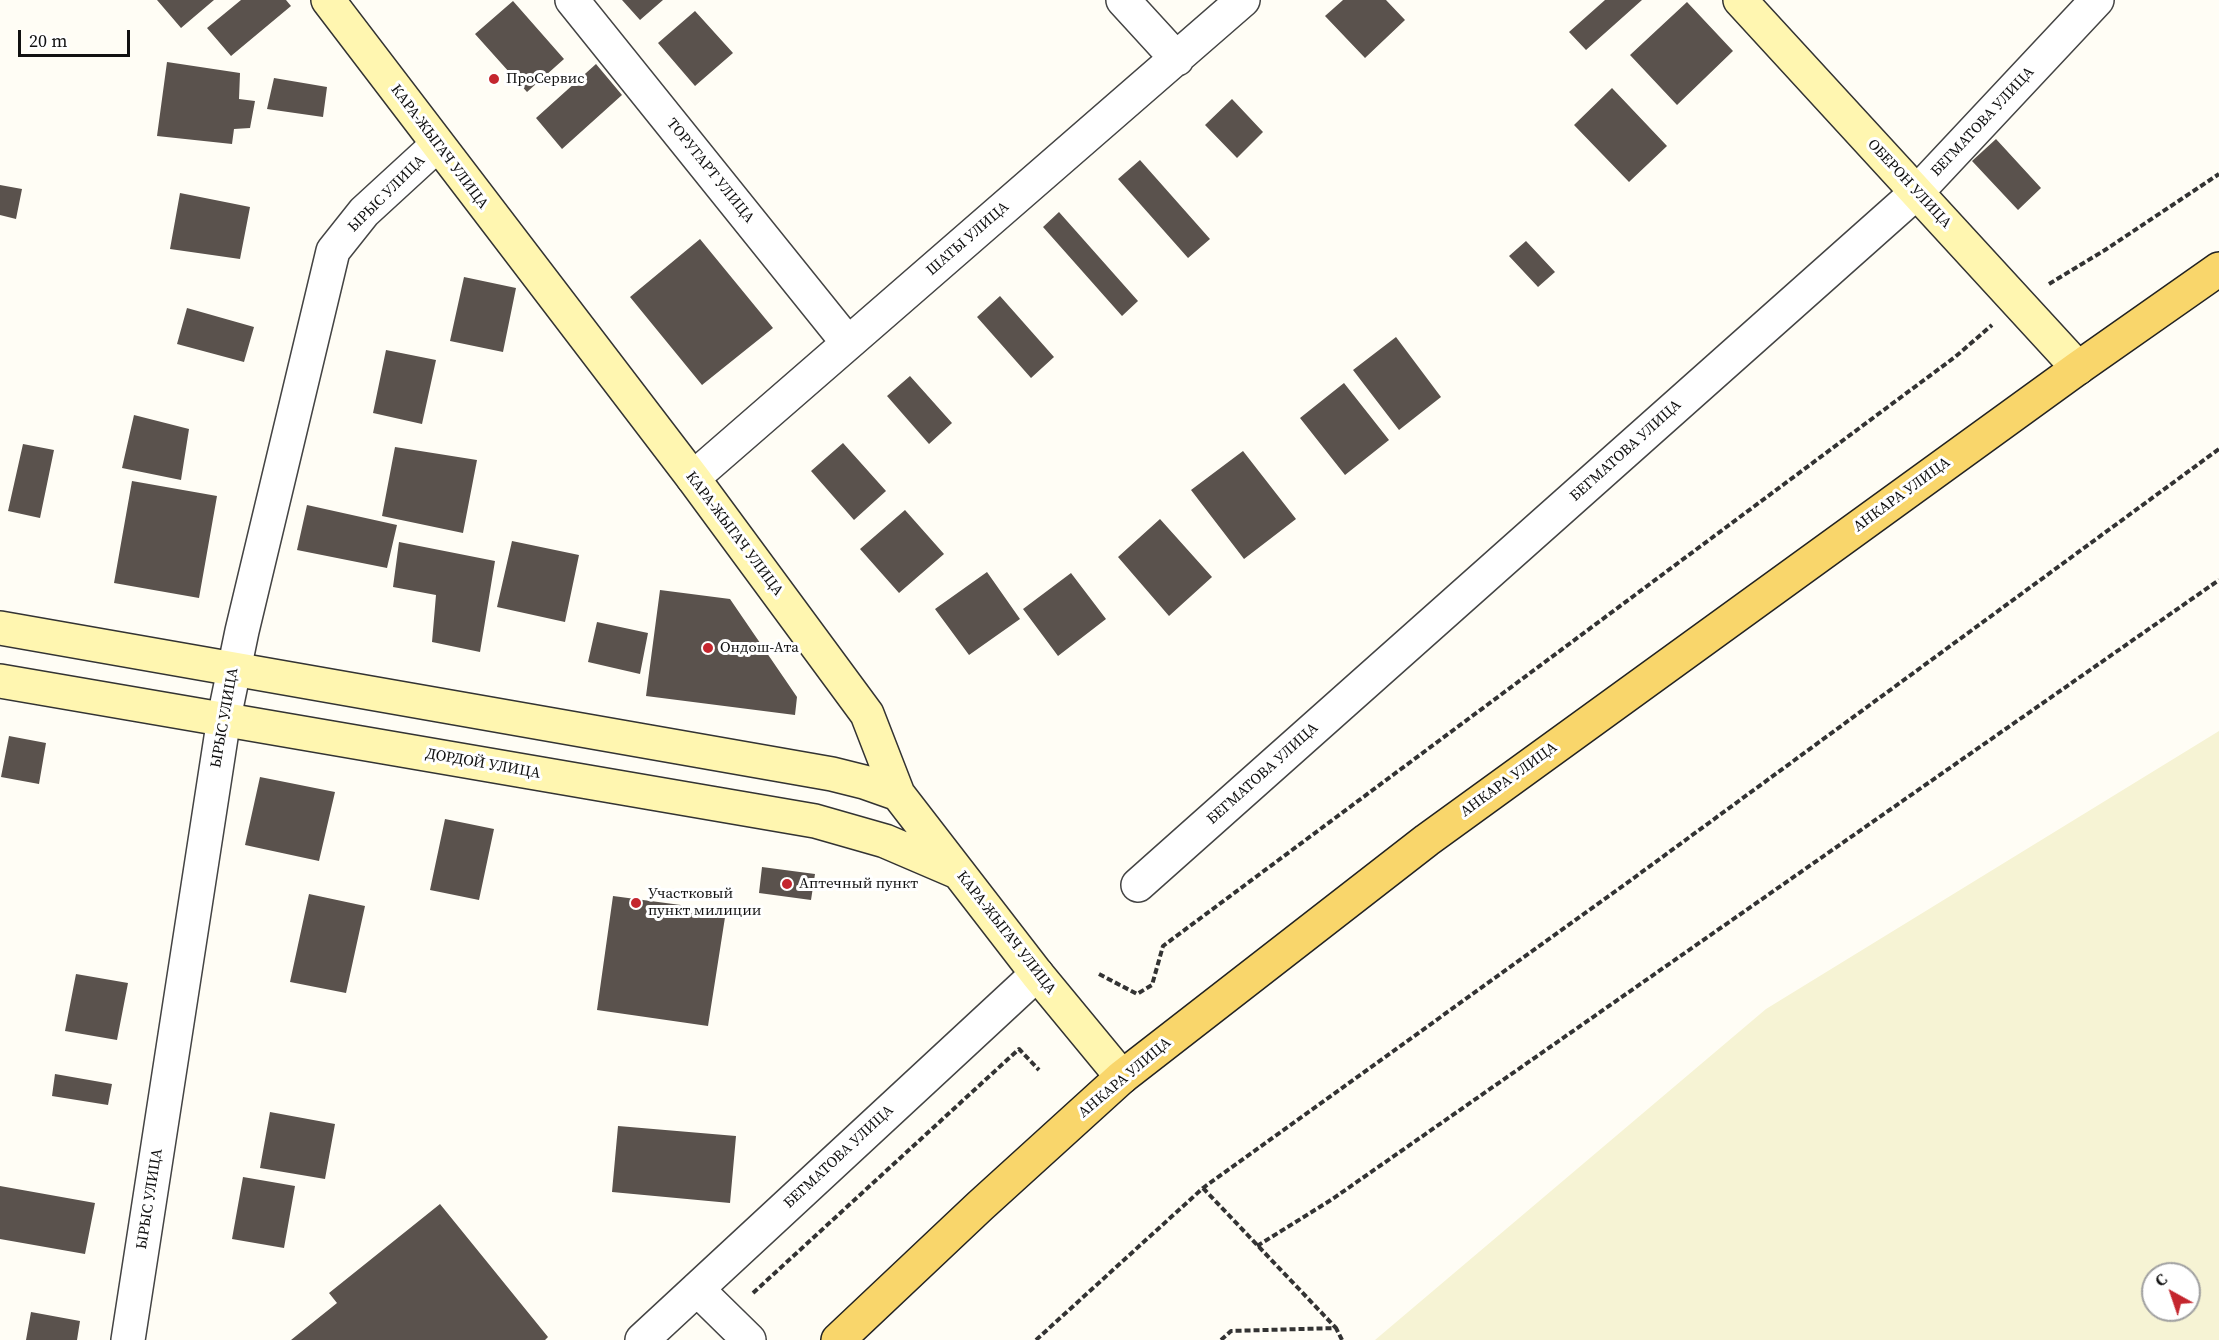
<!DOCTYPE html>
<html>
<head>
<meta charset="utf-8">
<style>
	body { margin:0 }
	#map { position:relative; width:2219px; height:1340px; overflow:hidden; background:#fffdf5; font-family:"Source Serif 4",serif }
	canvas { display:block }
	.north { position:absolute; left:2141px; top:1262px; width:60px; height:60px; box-sizing:border-box; background:#fff; border:2px solid #a0a0a0; border-radius:50%; rotate:320deg; font-size:16px; font-weight:700; line-height:24px; text-align:center; color:#111 }
	.north::after { content:''; display:block; margin:auto; width:21px; height:27px; background:#c4262e; clip-path:polygon(50% 0,100% 100%,50% 72%,0 100%) }
	.scale { position:absolute; left:18px; top:30px; width:112px; height:27px; box-sizing:border-box; border:3px solid #111; border-top:0; padding-left:8px; font-size:18px; line-height:21px; white-space:nowrap; color:#111; -webkit-text-stroke:4px #fff; paint-order:stroke }
</style>
</head>
<body>
<div id="map">
<canvas width="2219" height="1340"></canvas>
<div class="north">С</div>
<div class="scale">20 m</div>
</div>
<script>
const c = document.querySelector('canvas').getContext('2d');
c.lineJoin = 'round';
function fill(path, color) {
  c.fillStyle = color;
  c.fill(path, 'evenodd');
}
function strokePath(path, color, width, dash) {
  c.strokeStyle = color;
  c.lineWidth = width;
  c.lineCap = dash ? 'butt' : 'round';
  c.setLineDash(dash || []);
  c.stroke(path);
}
function drawText(font, color, halo, rows, align = 'center') {
  c.font = font + ' "Source Serif 4",serif';
  c.lineWidth = 6;
  c.setLineDash([]);
  c.textBaseline = 'middle';
  c.strokeStyle = halo;
  c.fillStyle = color;
  for (const [text, x, y, turn = 0] of rows) {
    c.save();
    c.translate(x, y);
    c.rotate((+turn || 0) * Math.PI / 180);
    c.textAlign = isNaN(turn) ? turn : align;
    if (halo) c.strokeText(text, 0, 0);
    c.fillText(text, 0, 0);
    c.restore();
  }
}
fill(new Path2D(`
	M2219,731V1340H1375L1766,1009ZM2153,1274H2189V1310H2153Z`), '#f6f3d4');
fill(new Path2D(`
	M157,0H214L181,28Z
	M241,0H286L291,6L231,56L207,28Z
	M622,0H663L640,20Z
	M1343,0H1386L1405,20L1365,58L1325,16Z
	M1605,0H1642L1586,50L1569,32Z
	M513,1L564,59L527,92L475,34Z
	M1687,2L1733,51L1677,105L1630,55Z
	M695,11L733,53L695,86L658,43Z
	M167,62L240,73L239,99L255,101L250,128L234,129L232,144L157,136Z
	M596,64L622,95L562,149L536,118Z
	M274,78L327,87L323,117L267,109Z
	M1612,88L1667,146L1629,182L1574,125Z
	M1232,99L1263,132L1237,158L1205,125Z
	M1996,139L2041,188L2018,210L1972,161Z
	M1140,160L1210,239L1188,258L1118,179Z
	M0,185L22,189L16,219L0,215Z
	M180,193L250,207L240,259L170,249Z
	M1059,212L1138,301L1122,316L1043,227Z
	M700,239L773,328L702,385L630,297Z
	M1526,241L1555,272L1538,287L1509,256Z
	M464,277L516,288L503,352L450,341Z
	M1000,296L1054,357L1031,378L977,317Z
	M187,308L254,327L244,362L177,344Z
	M1396,337L1441,397L1399,430L1353,370Z
	M386,350L436,360L422,424L373,413Z
	M910,376L952,423L929,444L887,396Z
	M1344,383L1389,440L1345,475L1300,418Z
	M134,415L189,429L181,480L122,468Z
	M843,443L886,491L854,520L811,471Z
	M23,444L54,450L40,518L8,511Z
	M395,447L477,460L463,533L382,516Z
	M1243,451L1296,519L1244,559L1191,490Z
	M132,481L217,496L199,598L114,583Z
	M307,505L397,525L387,568L297,550Z
	M905,510L944,554L899,593L860,549Z
	M1160,519L1212,577L1169,616L1118,557Z
	M512,541L579,555L565,622L497,607Z
	M399,542L495,561L480,652L432,642L436,595L393,587Z
	M987,572L1020,619L969,655L935,609Z
	M1071,573L1106,619L1058,656L1023,609Z
	M660,590L730,599L797,697L795,715L646,696Z
	M597,622L648,633L640,674L588,662Z
	M9,736L46,743L39,784L1,777Z
	M260,777L335,792L319,861L245,845Z
	M445,819L494,829L479,900L430,890Z
	M762,867L815,874L811,900L759,893Z
	M309,894L365,906L346,993L290,982Z
	M613,896L726,911L708,1026L597,1010Z
	M76,974L128,983L117,1040L65,1031Z
	M55,1074L112,1084L108,1105L52,1096Z
	M270,1112L335,1124L325,1179L260,1168Z
	M618,1126L736,1136L730,1203L612,1192Z
	M243,1177L295,1186L284,1248L232,1239Z
	M0,1186L95,1203L85,1254L0,1239Z
	M440,1204L548,1337L545,1340H291L337,1303L329,1293Z
	M31,1312L80,1321L77,1340H26Z`), '#5a524d');
const street = new Path2D(`
	M572,0L848,343
	M1123,0L1177,59
	M693,478L1243,0
	M1138,885L1917,192L2097,0
	M697,1289L749,1340
	M128,1340L224,718L242,631L333,251L364,212L437,145
	M642,1340L1037,974`);
const secondary = new Path2D(`
	M328,0L693,478L867,714L898,794L1037,974L1122,1077
	M1740,0L2078,368
	M0,628L832,774L864,782L898,794
	M0,681L815,821L885,841L955,871`);
const primary = new Path2D(`
	M838,1340L980,1206L1122,1077L1427,840L2078,368L2219,269`);
strokePath(street, '#444', 36);
strokePath(secondary, '#333', 36);
strokePath(primary, '#222', 36);
strokePath(new Path2D(`
	M2049,284L2105,250L2219,174
	M1099,974L1137,994L1152,985L1163,946L1955,357L1992,325
	M1203,1188L1336,1328
	M1257,1246L1331,1200L2219,580
	M753,1293L1019,1049L1039,1070
	M1036,1340L1203,1188L1631,880L2219,449
	M1221,1340L1231,1331L1336,1328L1342,1340`), '#333', 4, [6, 3]);
strokePath(street, '#fff', 33);
strokePath(secondary, '#fff6b0', 33);
strokePath(primary, '#f9d66b', 33);
for (const [x, y, r, color] of [
	[494,79,6,"#c4262e"],
	[708,648,6,"#c4262e"],
	[787,884,6,"#c4262e"],
	[636,903,6,"#c4262e"]
]) {
  const dot = new Path2D();
  dot.arc(x, y, r, 0, 2 * Math.PI);
  c.fillStyle = color;
  c.fill(dot);
  strokePath(dot, '#fff', 2);
}
drawText('15px', '#111', '#fff', [
	["ПроСервис",506,79],
	["Ондош-Ата",720,648],
	["Аптечный пункт",799,884],
	["Участковый",648,894],
	["пункт милиции",648,911]
], 'left');
drawText('15px', '#111', '#fff', [
	["БЕГМАТОВА УЛИЦА",1983,122,-47],
	["КАРА-ЖЫГАЧ УЛИЦА",439,147,53],
	["ТОРУГАРТ УЛИЦА",710,171,51],
	["ОБЕРОН УЛИЦА",1909,184,47],
	["ЫРЫС УЛИЦА",387,194,-45],
	["ШАТЫ УЛИЦА",968,239,-41],
	["БЕГМАТОВА УЛИЦА",1626,451,-42],
	["АНКАРА УЛИЦА",1902,495,-36],
	["КАРА-ЖЫГАЧ УЛИЦА",734,534,53],
	["ЫРЫС УЛИЦА",225,718,-80],
	["ДОРДОЙ УЛИЦА",483,764,10],
	["БЕГМАТОВА УЛИЦА",1263,774,-42],
	["АНКАРА УЛИЦА",1509,780,-36],
	["КАРА-ЖЫГАЧ УЛИЦА",1006,933,52],
	["АНКАРА УЛИЦА",1125,1078,-40],
	["БЕГМАТОВА УЛИЦА",839,1157,-43],
	["ЫРЫС УЛИЦА",150,1199,-81]
]);
</script>
</body>
</html>
